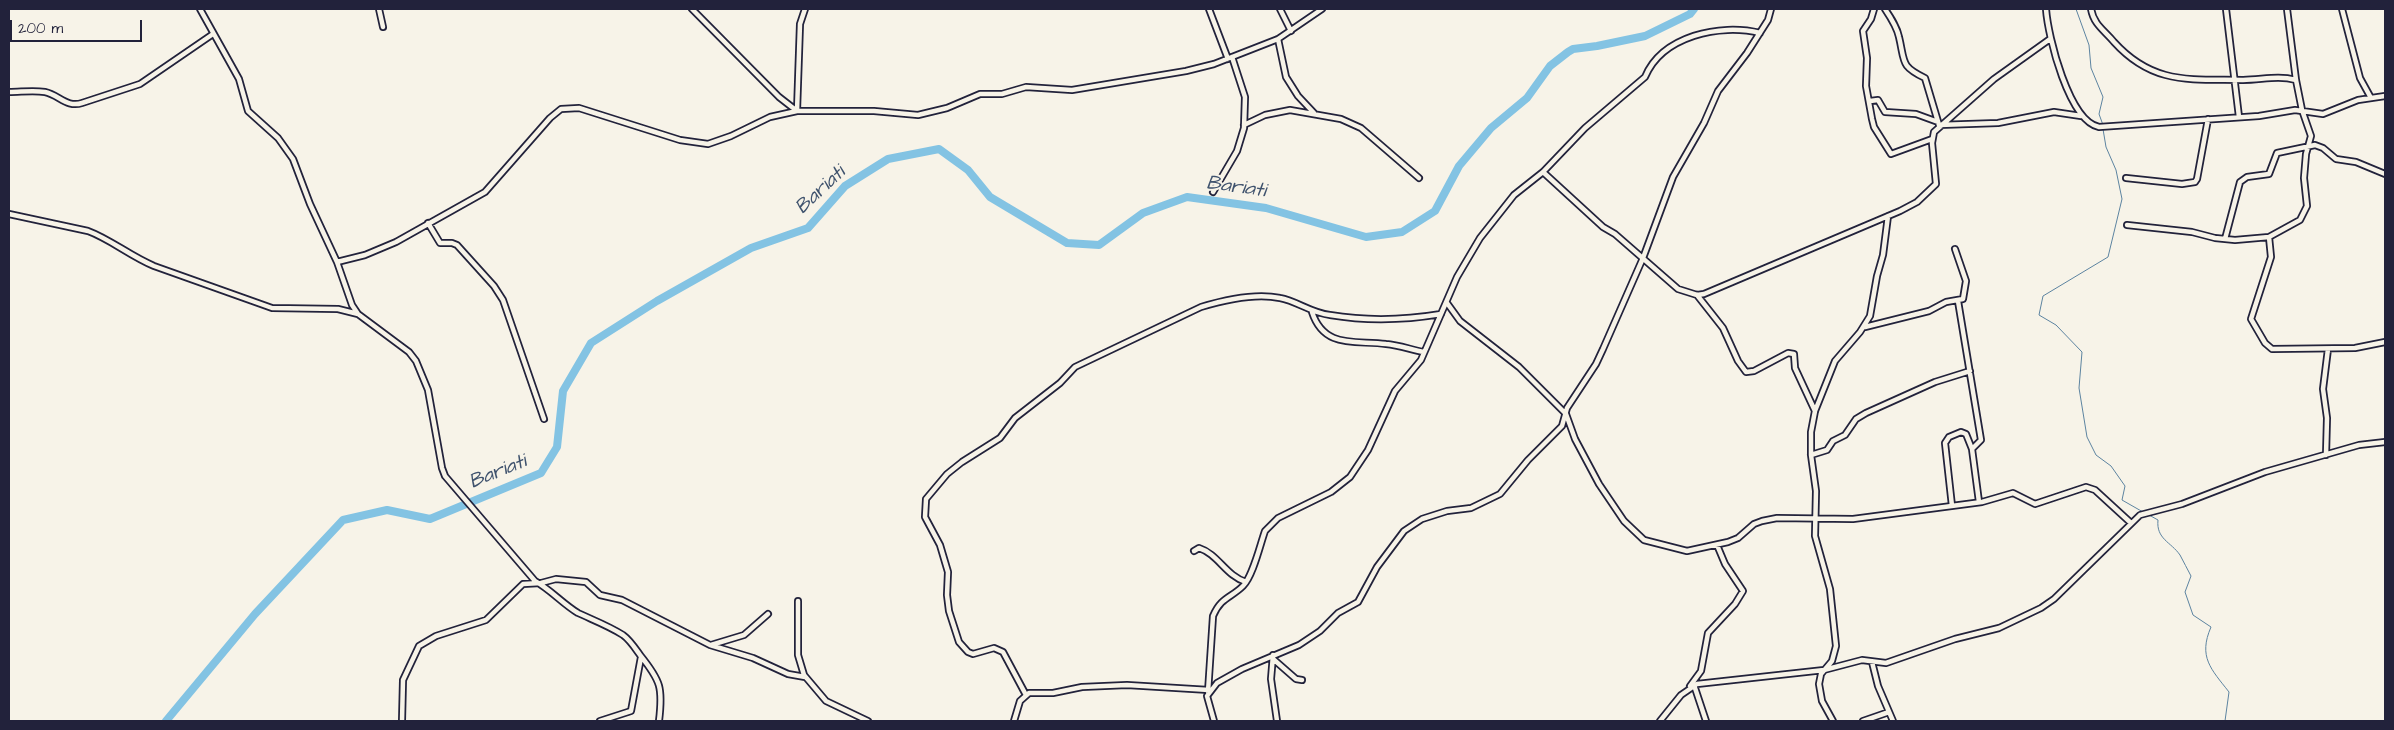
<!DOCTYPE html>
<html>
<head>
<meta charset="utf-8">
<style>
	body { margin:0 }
	#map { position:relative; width:2394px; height:730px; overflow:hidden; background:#f7f3e8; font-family:"Architects Daughter",sans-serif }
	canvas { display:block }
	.frame { position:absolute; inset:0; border:10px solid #22223b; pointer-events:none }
	.scale { position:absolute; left:10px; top:20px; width:132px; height:22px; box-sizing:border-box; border:2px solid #22223b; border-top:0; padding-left:6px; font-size:15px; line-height:18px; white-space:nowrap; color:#22223b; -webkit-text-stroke:4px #f7f3e8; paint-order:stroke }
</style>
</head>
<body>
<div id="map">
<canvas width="2394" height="730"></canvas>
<div class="frame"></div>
<div class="scale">200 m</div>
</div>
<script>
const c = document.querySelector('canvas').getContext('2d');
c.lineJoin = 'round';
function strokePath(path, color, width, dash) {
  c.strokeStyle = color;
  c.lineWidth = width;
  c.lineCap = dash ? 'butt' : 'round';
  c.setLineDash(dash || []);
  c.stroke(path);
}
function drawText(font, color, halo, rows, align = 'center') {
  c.font = font + ' "Architects Daughter",sans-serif';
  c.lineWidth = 4;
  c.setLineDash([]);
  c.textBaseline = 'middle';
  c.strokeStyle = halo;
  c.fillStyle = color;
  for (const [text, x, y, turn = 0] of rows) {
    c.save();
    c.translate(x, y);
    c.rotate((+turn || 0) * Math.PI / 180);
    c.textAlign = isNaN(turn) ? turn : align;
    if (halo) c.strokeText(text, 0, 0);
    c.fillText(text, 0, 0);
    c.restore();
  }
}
strokePath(new Path2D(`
	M2076,9L2089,45L2091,68L2103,97L2099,114L2103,125
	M2103,129L2106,147L2116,170L2122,199L2108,257L2043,296L2039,315L2056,325L2082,352L2079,388L2087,437L2096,455L2111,466L2125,486L2122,500L2143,512
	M2149,515L2158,520C2156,539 2171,542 2180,555C2184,562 2187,569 2191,576L2185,592L2193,615L2211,627C2198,657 2211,669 2229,692L2225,721`), '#5c83a0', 1);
strokePath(new Path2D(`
	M166,721L255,614L343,520L387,510L430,519L541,473L557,447L563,391L591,343L657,301L751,248L808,228L845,186L888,159L939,149L968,170L990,197L1067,243L1099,245L1143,213L1187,197L1266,208L1366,237L1402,232L1435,211L1459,166L1491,128L1527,98L1550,66L1568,52L1573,49L1597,46L1645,36L1690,14L1694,9`), '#83c3e3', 8);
const minor = new Path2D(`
	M200,9L239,79L248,111L278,138L293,159L310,204L337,262L352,305L358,314L409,352L416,361L428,390L442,468L445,476L535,581C551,590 563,604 578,613C593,620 609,626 623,635C630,640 635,648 640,655C661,681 663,688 659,721
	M379,9L383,27
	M692,9L779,97L797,111H874L918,115L947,108L980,94H1002L1026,87L1072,90L1186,71L1214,64L1278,39L1322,9
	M1209,9L1228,59
	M1280,9L1291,31
	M1874,9L1871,19L1863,31L1867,58L1866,86L1872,119L1874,127L1891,154L1932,139
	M1885,9C1891,18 1897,27 1899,37C1905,62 1900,66 1925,78L1939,125L1998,123L2054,112L2081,116
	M2046,9C2048,37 2069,121 2099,127L2259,116L2295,110L2323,114L2358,100L2385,96
	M2091,9C2094,25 2104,30 2114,42C2153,85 2190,79 2243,80C2262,80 2277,75 2296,80
	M2226,9L2239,117
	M2287,9L2296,80L2302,110L2311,136L2306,154L2304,178L2307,206L2300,220L2269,237L2271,257L2251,319L2265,343L2272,349L2355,348L2385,342
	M2342,9L2360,78L2371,98
	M1278,39L1286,77L1298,96L1314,113
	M9,92C21,92 33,90 45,92C59,95 67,108 82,103L140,84L213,34
	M1870,101L1878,100L1885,112L1916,114L1938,122
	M1244,125L1265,115L1290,110L1341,119L1361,128L1419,178
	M1543,172L1603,227L1615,234L1678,289L1697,295L1704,294L1900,211L1917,202L1936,184L1932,143L1934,132L1994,79L2050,39
	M2126,178L2182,184L2195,182L2197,179L2208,119
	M1213,192L1237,151L1244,128L1245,97L1232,57
	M9,214L88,231C110,239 130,256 154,266L272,308L338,309L358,314
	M428,223L440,243H452L457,245L494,286L503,300L544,419
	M2127,225L2192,232L2215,238L2235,240L2269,237
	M2225,239L2240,182L2247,177L2269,174L2277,153L2315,145L2323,148L2336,159L2356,162L2385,174
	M337,262L365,255L396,242L485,192L550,118L561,109L579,108L680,140L708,144L731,136L770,117L797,111L800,24L805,9
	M1697,295L1723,328L1738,361L1746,372L1754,371L1788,353L1794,354L1795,368L1815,411
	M1958,301L1981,440L1972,449
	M1447,303L1460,321L1519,367L1566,414L1575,439L1599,484L1624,521L1644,540L1687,551L1728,542L1738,538L1754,524L1762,521L1777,518L1853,519L1982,502L2013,493L2035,504L2086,487L2095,490L2131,523
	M1312,312C1324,349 1355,340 1386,344C1399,345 1412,350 1424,352
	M1865,327L1929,311L1946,302L1963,299L1966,281L1955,249
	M1811,455L1827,450L1833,441L1845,435L1856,419L1866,413L1935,382L1970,371
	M2326,455L2327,418L2323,389L2328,349
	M1952,506L1945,443L1949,437L1961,432L1966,434L1972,449L1979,502
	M1194,551L1199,548C1218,554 1226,576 1246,582
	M798,601V655L804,675L826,701L868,721
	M711,645L744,635L768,614
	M1273,655L1271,679L1277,721
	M1272,658L1296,679L1302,680
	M1872,662L1878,686L1893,721
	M1694,685L1706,721
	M1690,686L1701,671L1708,633L1735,604L1743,591L1725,564L1717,545
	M1208,692L1213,616C1221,597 1231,598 1243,586C1253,576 1260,545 1265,531L1278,518L1331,492L1350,477L1368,450L1395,391L1421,360L1457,277L1480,238L1514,195L1543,172L1585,128L1645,77C1662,36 1720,23 1760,33
	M1026,695L1003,652L994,648L973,654L968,652L959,642L949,611L947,595L948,572L940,545L925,517L926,499L947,474L962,462L1000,438L1015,418L1060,383L1075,367L1201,307C1224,300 1256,293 1280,298C1297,301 1311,313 1330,315C1366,321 1405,320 1441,314
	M402,721L403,680L419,646L436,636L486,620L523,584L541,583L556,579L586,582L600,595L622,600L710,645L753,658L788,674L805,677
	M600,721L631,711L641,657
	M1014,721L1020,701L1029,693H1053L1082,687L1127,685L1209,690
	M1214,721L1207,696L1217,683L1242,669L1299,645L1320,631L1338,613L1358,602L1377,567L1404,531L1422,519L1447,511L1471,508L1500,494L1528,460L1562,426L1567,408L1596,364L1603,349L1643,258L1673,177L1704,123L1718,91L1747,53L1768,20L1771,9
	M1660,721L1681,695L1697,684L1824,670L1862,660L1886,663L1955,639L1999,628L2041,608L2054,599L2140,515L2182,504L2265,472L2359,445L2385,442
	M1833,721L1822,701L1819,684L1821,674L1832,661L1836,646L1830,589L1815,536L1816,491L1811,455V432L1815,411L1835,361L1860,332L1870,316L1877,276L1883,255L1888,216
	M1863,721L1889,712`);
strokePath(minor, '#22223b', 8);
strokePath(minor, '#f7f3e8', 4.5);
drawText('italic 20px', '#3f526d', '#f7f3e8', [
	["Bariati",1236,188,8],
	["Bariati",821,191,-43],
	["Bariati",498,473,-22]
]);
</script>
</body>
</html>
